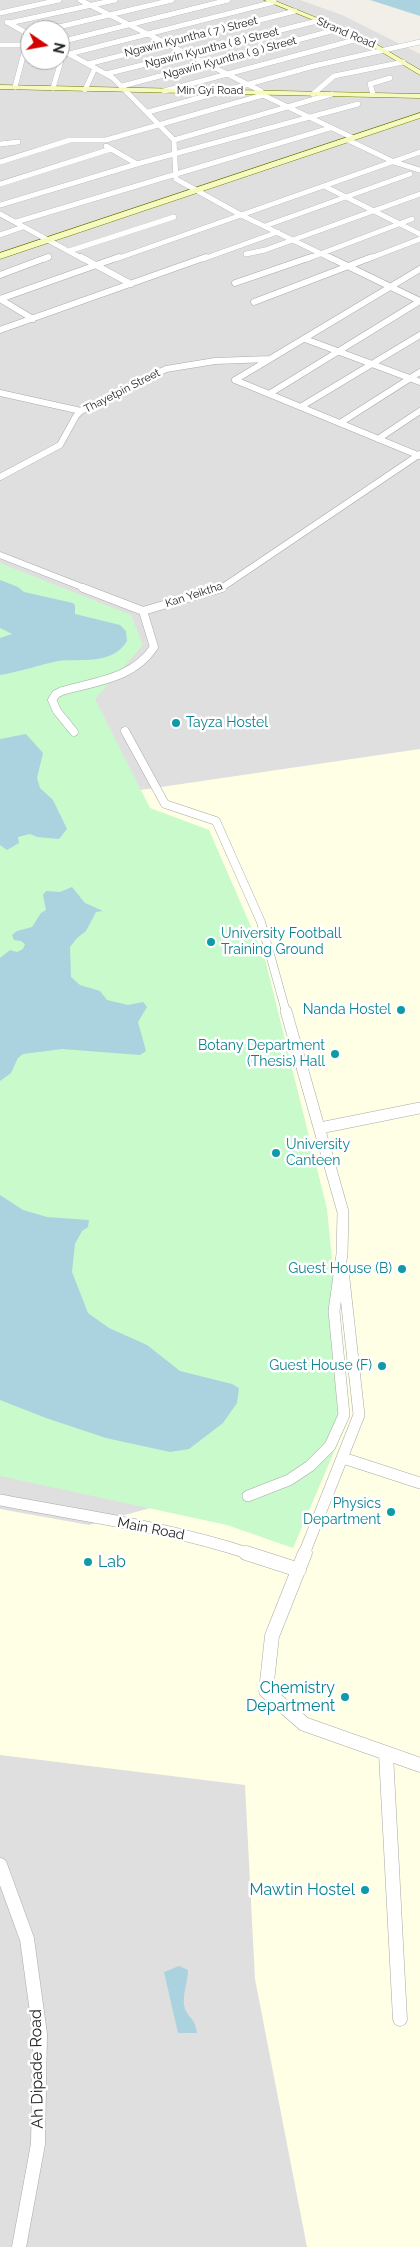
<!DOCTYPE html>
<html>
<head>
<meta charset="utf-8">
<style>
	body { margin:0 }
	#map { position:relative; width:420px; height:2247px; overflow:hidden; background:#f2efe9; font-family:Raleway,sans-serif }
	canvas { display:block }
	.north { position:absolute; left:20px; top:20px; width:50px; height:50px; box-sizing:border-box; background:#fff; border:1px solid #a7a7a7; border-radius:50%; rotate:102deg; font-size:14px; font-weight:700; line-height:20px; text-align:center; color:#222 }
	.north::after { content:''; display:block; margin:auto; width:18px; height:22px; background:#d40000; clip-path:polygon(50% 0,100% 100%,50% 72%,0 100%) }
</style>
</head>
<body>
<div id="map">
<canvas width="420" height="2247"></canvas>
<div class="north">N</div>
</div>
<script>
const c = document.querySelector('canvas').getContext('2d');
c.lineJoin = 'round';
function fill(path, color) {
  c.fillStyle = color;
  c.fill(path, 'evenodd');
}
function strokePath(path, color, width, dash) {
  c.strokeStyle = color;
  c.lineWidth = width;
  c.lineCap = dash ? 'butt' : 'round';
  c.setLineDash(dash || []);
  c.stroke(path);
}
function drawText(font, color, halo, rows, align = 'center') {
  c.font = font + ' Raleway,sans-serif';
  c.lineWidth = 5;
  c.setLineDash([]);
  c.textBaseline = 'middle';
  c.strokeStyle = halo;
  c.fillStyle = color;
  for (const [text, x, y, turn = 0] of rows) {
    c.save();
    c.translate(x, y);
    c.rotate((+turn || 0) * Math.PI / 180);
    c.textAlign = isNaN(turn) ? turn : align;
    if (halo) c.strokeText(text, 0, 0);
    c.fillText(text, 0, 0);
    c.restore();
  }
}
fill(new Path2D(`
	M0,0H300L342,15L420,54V2247H0ZM30,30H60V60H30Z`), '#e0dfdf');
fill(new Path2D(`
	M420,749V2247H307L255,1979L245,1785L0,1755V1509L89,1525L190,1497L127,792Z`), '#ffffe5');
fill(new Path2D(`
	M0,563L131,615L143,645L95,699L150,808L209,830L265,959L327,1209L348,1419L293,1548L227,1525L0,1476Z`), '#c8facc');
fill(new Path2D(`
	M370,0H420V16Z
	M0,580L18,587L24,592L73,603L75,605V614L120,625L126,631L127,641C112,666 81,658 58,661C38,665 20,672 0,675V638L12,634L0,628Z
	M26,734L43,753L37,778L40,788L53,800L67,829L59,839L37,837L30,834L18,837L19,843L7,850L0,845V739Z
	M72,887L85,903L103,911L96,912L86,931L77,938L70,947L71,977L80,985L100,991L107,1000L128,1005L143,1002L147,1007L138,1022L146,1051L140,1055L62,1049L23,1054L18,1058L11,1073L0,1081V958L10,950L17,952L23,949L25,944L21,941L14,940L12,935L17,931L32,927L41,913L46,910L43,895L46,891L60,892Z
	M0,1195L23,1210L47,1217L89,1220L88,1227L82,1231L75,1244L72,1272L88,1313L109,1328L147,1345L180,1371L232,1384L239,1388L237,1403L223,1423L189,1449L170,1452L106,1438L46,1418L0,1400Z
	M179,1966L188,1970C188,1982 181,1998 185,2009C190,2020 195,2018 197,2033H178L164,1972Z`), '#aad3df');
const streetFar4 = new Path2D(`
	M80,0L261,91L263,95L353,138
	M0,13L59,0
	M7,22L30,35
	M9,23L115,0
	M46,30L172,0
	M60,42L228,0
	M0,45H30
	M60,49L113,78L174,140L176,179L241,215L332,259
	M69,54L274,2
	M88,64L295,11
	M106,74L317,21
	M122,86L339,29
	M15,87L26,45
	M53,88L64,51
	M85,90L95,68
	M164,91L362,38
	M313,94L334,76L403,62
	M373,94L370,84L390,78
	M148,112L314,66L420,42
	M174,140L332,94
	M348,140L394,162L420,170
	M0,144L18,142
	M106,146L137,164
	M0,162L70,140H106L263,95
	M0,184L111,149
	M324,186L420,234
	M0,205L137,164L358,104
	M0,214L83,259
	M16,222L330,128
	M265,226L410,174
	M0,235L23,227
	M69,251L174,217
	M246,254L265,250L420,194
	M45,259L49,257
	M116,259L420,152
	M203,259L278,232
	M307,259L412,219
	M368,259L420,239`);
const streetFar3 = new Path2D(`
	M81,257L131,284
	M329,257L420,301
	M0,275L48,257
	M235,283L311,257
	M0,299L119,257
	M0,299L33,319
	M254,302L372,257
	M0,330L206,257
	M305,339L420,382
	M235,380L420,269
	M235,380L420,456
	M0,393L81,411
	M269,394L420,301
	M302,406L420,335
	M340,423L420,372
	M378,439L420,411
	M0,477L60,445L76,416L81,411L166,369L215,361L270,359
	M0,555L87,589
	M220,589L420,454`);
const streetFar2 = new Path2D(`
	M83,588L143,611L222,588
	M125,731L165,804L216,821L261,922L286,1012
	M74,732L57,711L52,700L56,694L62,691C96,681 133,679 154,647L143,611`);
const streetFar1 = new Path2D(`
	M320,1128L420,1108
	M343,1458L420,1483
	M248,1496L289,1480L310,1466L330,1446L344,1415L334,1311L342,1254L343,1212L286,1011
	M0,1500C83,1516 169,1527 250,1554
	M304,1554L359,1415L343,1270`);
const street = new Path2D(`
	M246,1553L299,1570
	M305,1553L272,1636L266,1691L304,1724L420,1765
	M386,1754L400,2019
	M0,1865L27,1939L40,2034L38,2144L19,2247`);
const secondary = new Path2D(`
	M264,0H273L364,37L420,70V75L360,39Z
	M0,85L420,94V98L0,89Z
	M420,113V118L0,259V253Z`);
strokePath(streetFar4, '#a9a9a9', 5.5);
strokePath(streetFar3, '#a9a9a9', 7);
strokePath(streetFar2, '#a9a9a9', 9);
strokePath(streetFar1, '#a9a9a9', 12);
strokePath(street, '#a9a9a9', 15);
strokePath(secondary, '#707d05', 1);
strokePath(streetFar4, '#fff', 5);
strokePath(streetFar3, '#fff', 6);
strokePath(streetFar2, '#fff', 8);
strokePath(streetFar1, '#fff', 11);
strokePath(street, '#fff', 14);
fill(secondary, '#f7fabf');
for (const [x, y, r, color] of [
	[176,723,5,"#0f9aa8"],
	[211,942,5,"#0f9aa8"],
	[401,1010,5,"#0f9aa8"],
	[335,1054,5,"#0f9aa8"],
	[276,1153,5,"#0f9aa8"],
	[402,1269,5,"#0f9aa8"],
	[382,1366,5,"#0f9aa8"],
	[391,1512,5,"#0f9aa8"],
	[88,1562,5,"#0f9aa8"],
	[345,1697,5,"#0f9aa8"],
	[365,1890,5,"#0f9aa8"]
]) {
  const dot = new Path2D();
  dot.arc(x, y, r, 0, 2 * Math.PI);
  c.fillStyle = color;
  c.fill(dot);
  strokePath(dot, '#fff', 2);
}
drawText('11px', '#222', '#fff', [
	["Strand Road",346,33,23],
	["Ngawin Kyuntha ( 7 ) Street",191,37,-14],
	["Ngawin Kyuntha ( 8 ) Street",212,48,-14],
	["Ngawin Kyuntha ( 9 ) Street",230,58,-15],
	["Min Gyi Road",210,91],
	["Thayetpin Street",122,391,-27],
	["Kan Yeiktha",194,595,-18]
]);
drawText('14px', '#0d838f', '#fff', [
	["Tayza Hostel",186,723,"left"],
	["University Football",221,934,"left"],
	["Training Ground",221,950,"left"],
	["Nanda Hostel",391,1010],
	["Botany Department",325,1046],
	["(Thesis) Hall",325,1062],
	["University",286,1145,"left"],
	["Canteen",286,1161,"left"],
	["Guest House (B)",392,1269],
	["Guest House (F)",372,1366],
	["Physics",381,1504],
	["Department",381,1520]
], 'right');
drawText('14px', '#222', '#fff', [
	["Main Road",151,1529,11]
]);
drawText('16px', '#0d838f', '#fff', [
	["Lab",98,1562,"left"],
	["Chemistry",335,1688],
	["Department",335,1706],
	["Mawtin Hostel",355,1890]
], 'right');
drawText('16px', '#222', '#fff', [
	["Ah Dipade Road",37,2069,-91]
]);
</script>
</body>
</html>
